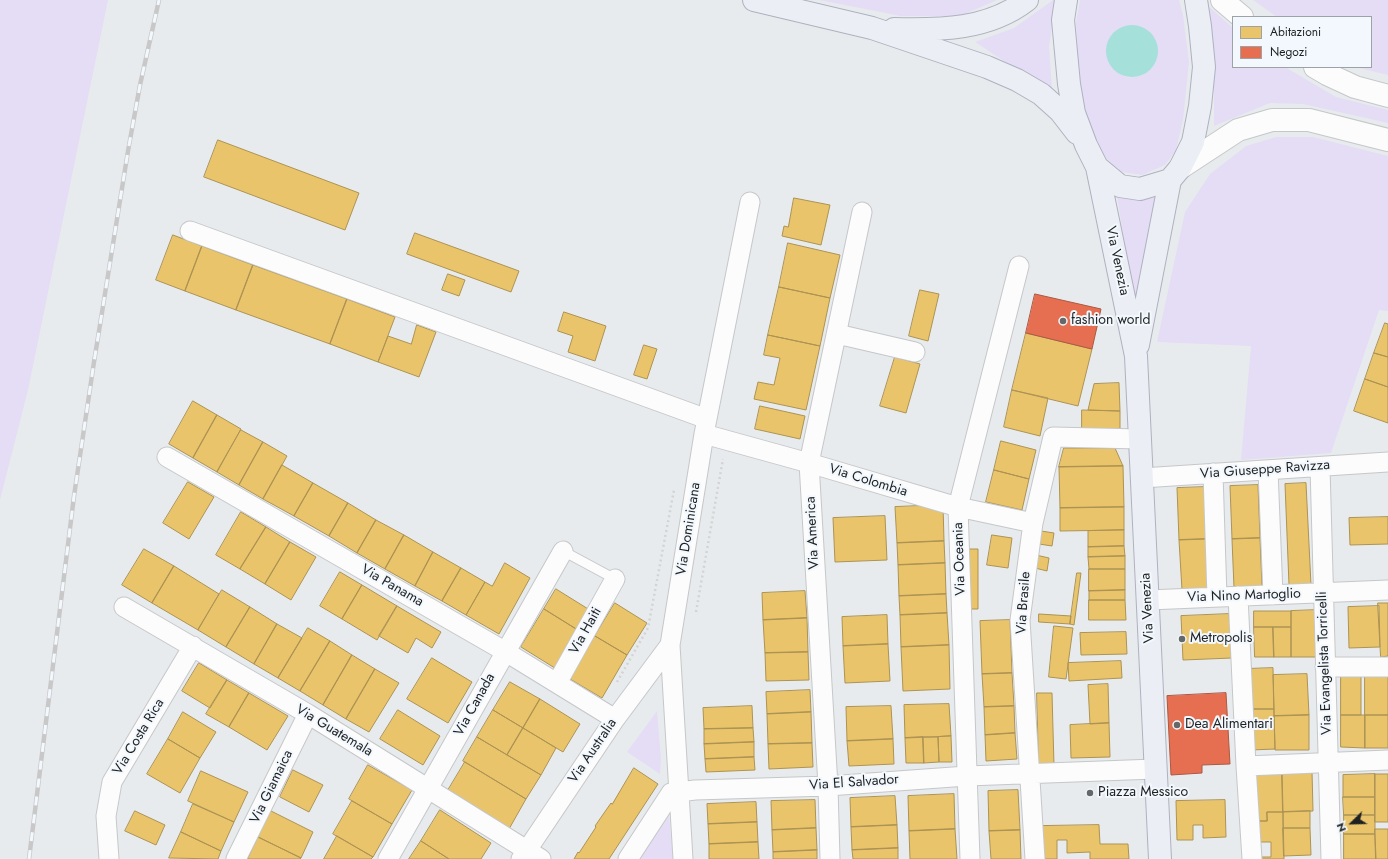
<!DOCTYPE html>
<html>
<head>
<meta charset="utf-8">
<style>
	body { margin:0 }
	#map { position:relative; width:1388px; height:859px; overflow:hidden; background:#e8ebed; font-family:Jost,sans-serif }
	canvas { display:block }
	.legend { position:absolute; left:1232px; top:16px; width:140px; height:52px; box-sizing:border-box; background:#f2f8fd; border:1px solid #9da2a5; margin:0; padding:5px 7px; list-style:none; font-size:12px; color:#1e2122 }
	.legend li { display:flex; align-items:center; gap:8px; height:20px }
	.legend b { width:20px; border:1px solid #9da2a5 }
	.north { position:absolute; left:1332px; top:803px; width:40px; height:40px; -webkit-text-stroke:3px #f2f8fd; paint-order:stroke; rotate:247deg; font-size:11px; font-weight:700; line-height:16px; text-align:center; color:#1e2122 }
	.north::after { content:''; display:block; margin:auto; width:14px; height:18px; background:#1e2122; clip-path:polygon(50% 0,100% 100%,50% 72%,0 100%) }
</style>
</head>
<body>
<div id="map">
<canvas width="1388" height="859"></canvas>
<ul class="legend">
<li><b style="height:11px;background:#e9c46a"></b>Abitazioni</li>
<li><b style="height:11px;background:#e76f51"></b>Negozi</li>
</ul>
<div class="north">N</div>
</div>
<script>
const c = document.querySelector('canvas').getContext('2d');
c.lineJoin = 'round';
function fill(path, color) {
  c.fillStyle = color;
  c.fill(path, 'evenodd');
}
function strokePath(path, color, width, dash) {
  c.strokeStyle = color;
  c.lineWidth = width;
  c.lineCap = dash ? 'butt' : 'round';
  c.setLineDash(dash || []);
  c.stroke(path);
}
function drawText(font, color, halo, rows, align = 'center') {
  c.font = font + ' Jost,sans-serif';
  c.lineWidth = 4;
  c.setLineDash([]);
  c.textBaseline = 'middle';
  c.strokeStyle = halo;
  c.fillStyle = color;
  for (const [text, x, y, turn = 0] of rows) {
    c.save();
    c.translate(x, y);
    c.rotate((+turn || 0) * Math.PI / 180);
    c.textAlign = isNaN(turn) ? turn : align;
    if (halo) c.strokeText(text, 0, 0);
    c.fillText(text, 0, 0);
    c.restore();
  }
}
fill(new Path2D(`
	M0,0H108L28,390L0,500Z
	M819,0H997L960,16H901Z
	M1053,0H1056L1049,46L1052,89L1024,74L975,42L1014,28Z
	M1080,0H1179L1183,15L1189,62L1183,120L1176,150L1165,165L1142,175L1122,172L1102,155L1088,122L1078,86L1076,23ZM1112,34L1157,58C1152,72 1141,79 1126,77L1106,48Z
	M1253,0H1388V75L1355,67H1371V17H1277Z
	M1207,5L1233,28V67H1285L1336,97L1388,110V123L1303,104L1270,103L1214,126V65Z
	M1276,137H1313L1388,156V311L1379,310L1331,453L1241,460L1251,346L1157,342L1185,212L1210,174L1246,146Z
	M1117,196L1137,200L1161,196L1135,310Z
	M657,711L661,758L660,774L627,752Z
	M669,815L673,859H639Z`), '#e4ddf5');
fill(new Path2D(`
	M1106 51a26 26 0 1 1 52 0a26 26 0 1 1-52 0Z`), '#a5e0da');
const homes = new Path2D(`
	M218,140L359,193L345,230L204,177Z
	M794,198L830,205L821,245L782,236L784,226L788,227Z
	M415,233L519,271L511,292L407,254Z
	M173,235L202,246L185,291L156,280Z
	M788,243L840,255L830,298L779,287Z
	M202,246L253,265L236,310L185,291Z
	M253,265L347,299L330,344L236,310Z
	M448,274L465,280L459,296L442,290Z
	M779,287L830,298L820,346L768,335Z
	M920,290L939,294L928,341L909,336Z
	M347,299L395,317L378,362L330,344Z
	M564,312L606,326L595,361L568,352L573,336L558,331Z
	M1385,323L1388,324V357L1374,353Z
	M417,325L436,332L419,377L378,362L388,336L411,344Z
	M1026,333L1092,349L1078,406L1012,390Z
	M768,335L820,346L806,410L754,399L758,382L774,385L780,358L764,355Z
	M644,345L657,349L647,379L634,375Z
	M1374,353L1388,357V387L1365,379Z
	M895,357L920,364L906,413L880,406Z
	M1365,379L1388,387V423L1354,411Z
	M1119,383L1120,411L1088,410L1094,384Z
	M1012,390L1048,398L1040,436L1004,427Z
	M193,401L217,415L193,458L169,444Z
	M760,406L805,416L800,439L755,429Z
	M1082,410L1120,411V431L1082,430Z
	M217,415L241,429L217,472L193,458Z
	M241,430L263,442L239,485L217,472Z
	M1001,441L1036,450L1029,479L994,470Z
	M263,442L287,456L263,499L239,485Z
	M1064,448H1115L1123,466L1059,467Z
	M282,465L313,483L294,516L263,499Z
	M1123,466L1124,507L1060,508L1059,467Z
	M994,470L1029,479L1022,510L986,502Z
	M188,482L214,497L189,539L163,523Z
	M313,483L348,503L329,536L294,516Z
	M1306,483L1311,585H1289L1285,484Z
	M1258,485L1260,538L1232,539L1230,486Z
	M1205,487L1207,539L1179,540L1177,488Z
	M348,503L376,520L357,553L329,536Z
	M943,505L944,541L897,543L895,507Z
	M1124,507V530L1060,531V508Z
	M241,512L266,527L240,569L216,555Z
	M885,516L887,560L835,562L833,518Z
	M1388,517V544L1350,545L1349,518Z
	M376,520L404,535L385,569L357,553Z
	M266,527L290,542L265,584L240,569Z
	M1124,530V546L1088,547V531Z
	M1041,531L1054,533L1052,546L1039,544Z
	M404,535L433,552L415,586L385,569Z
	M992,535L1012,538L1008,568L987,565Z
	M1260,538L1262,586L1234,588L1232,539Z
	M1207,539L1209,589L1182,590L1179,540Z
	M944,541L945,563L898,565L897,543Z
	M290,542L316,557L291,600L265,584Z
	M1124,546L1125,556L1088,557V547Z
	M144,549L174,566L152,603L122,585Z
	M966,549H978V609H966Z
	M433,552L461,568L442,601L415,586Z
	M1036,555L1049,558L1047,571L1035,568Z
	M1125,556V569H1089L1088,557Z
	M505,563L530,578L499,634L466,615L485,582L492,586Z
	M945,563L946,594L899,596L898,565Z
	M174,566L219,594L198,630L152,603Z
	M461,568L485,582L466,615L442,601Z
	M1089,569H1125V590L1089,591Z
	M340,572L362,585L342,619L320,606Z
	M1077,573H1081L1074,625L1070,624Z
	M362,585L397,606L377,640L342,619Z
	M556,589L593,612L581,632L544,609Z
	M222,590L250,607L226,647L198,630Z
	M1125,590V600H1089V591Z
	M805,591L807,618L763,620L762,593Z
	M946,594L947,613L900,615L899,596Z
	M1089,600H1125L1126,620H1089Z
	M615,603L647,623L627,655L595,636Z
	M1378,603H1388V656L1381,657Z
	M397,606L441,632L432,648L416,638L408,653L379,636Z
	M1379,606L1380,647L1349,648L1348,607Z
	M250,607L277,624L254,664L226,647Z
	M544,609L581,632L558,670L521,647Z
	M1317,610V657H1291V611Z
	M1254,611H1291V627H1254Z
	M947,613L949,645L901,647L900,615Z
	M1039,614L1071,616L1070,624L1039,622Z
	M1229,614L1232,658L1183,660L1181,616Z
	M887,615L888,644L843,646L842,617Z
	M807,618L808,652L765,653L763,620Z
	M1010,620L1012,673L982,674L980,621Z
	M277,624L302,638L278,678L254,664Z
	M1054,626L1073,628L1066,679L1049,677Z
	M1254,627H1273L1274,657H1255Z
	M1273,627H1291V657H1274Z
	M308,628L330,641L300,691L278,678Z
	M1126,632L1127,654L1081,655L1080,633Z
	M595,636L627,655L602,698L570,679Z
	M330,641L352,655L323,705L300,691Z
	M888,644L890,681L845,683L843,646Z
	M949,645L950,689L903,691L901,647Z
	M808,652L809,680L766,681L765,653Z
	M352,655L375,669L346,719L323,705Z
	M432,658L472,682L448,723L407,699Z
	M1121,661L1122,678L1069,681L1068,663Z
	M199,663L227,680L210,708L182,691Z
	M1273,668L1274,709H1247L1246,669Z
	M375,669L399,683L369,732L346,719Z
	M1012,673L1014,706L984,707L982,674Z
	M1307,674L1309,715L1274,716L1273,675Z
	M1341,675H1361V715H1341Z
	M1365,676H1388V715H1365Z
	M227,680L249,693L229,727L206,714Z
	M510,682L540,699L523,728L493,710Z
	M1108,684L1109,723L1090,724L1088,685Z
	M810,690L811,712L767,714L766,692Z
	M249,693L288,716L267,750L229,727Z
	M1037,693H1052L1054,766H1039Z
	M540,699L580,724L563,752L523,728Z
	M949,704L951,736L905,738L904,705Z
	M752,706L753,728L704,729L703,708Z
	M891,706L893,739L847,741L846,707Z
	M1014,706L1015,733L985,735L984,707Z
	M1250,709H1274L1275,749L1251,750Z
	M398,710L440,736L423,765L380,739Z
	M493,710L523,728L507,755L477,737Z
	M183,712L216,732L200,758L168,739Z
	M811,712L812,743L768,744L767,714Z
	M1309,715V750H1275L1274,716Z
	M1341,715H1365V748L1341,747Z
	M1365,715H1388V748H1365Z
	M1109,723L1110,757L1071,758L1070,725Z
	M523,728L556,748L541,775L507,755Z
	M753,728L754,742L704,744V729Z
	M1015,733L1017,759L986,761L985,735Z
	M951,736L952,762H939L938,737Z
	M477,737L541,775L526,799L463,761Z
	M923,737L924,763H906L905,738Z
	M923,737H938L939,762L924,763Z
	M168,739L200,758L180,793L147,774Z
	M893,739L894,764L849,766L847,741Z
	M754,742V757L705,759L704,744Z
	M812,743L813,767L769,769L768,744Z
	M754,757L755,770L706,772L705,759Z
	M465,762L526,799L509,829L447,792Z
	M368,765L412,790L392,824L349,799Z
	M634,768L658,784L609,859H574L578,852L579,853L596,827L595,826L611,803L612,804Z
	M293,770L323,785L309,812L280,797Z
	M201,771L248,792L234,822L188,801Z
	M1282,771L1283,812H1267V821H1256L1255,772Z
	M1282,771H1312L1313,811L1283,812Z
	M1375,774H1388V822H1375Z
	M1375,774V797H1343V775Z
	M1018,790L1020,830L989,831L988,791Z
	M954,794L955,829L909,831L908,796Z
	M895,796L897,825L851,827L850,798Z
	M1343,797H1375V815H1344Z
	M815,800L816,828L772,830L771,801Z
	M1225,800L1226,837L1203,838V825H1193V840H1177L1176,801Z
	M352,801L392,824L373,857L333,834Z
	M756,802L757,822L708,824L707,804Z
	M193,804L234,822L221,851L181,832Z
	M440,810L491,843L481,859H449L421,841Z
	M135,811L165,825L156,845L125,831Z
	M271,811L313,832L301,858L258,837Z
	M1310,811V828H1283V812Z
	M1267,812H1283L1284,859H1258V857H1271V842H1259V821H1267Z
	M1344,815H1375V834H1344Z
	M757,822L758,842L709,844L708,824Z
	M897,825L898,848L852,850L851,827Z
	M1099,825L1100,844H1128L1129,859H1090V852L1067,853V840H1057V859H1043L1042,826Z
	M816,828L817,850L773,852L772,830Z
	M1283,828H1310L1311,855L1284,856Z
	M955,829L957,859H910L909,831Z
	M1375,829H1388V859H1376Z
	M1020,830L1021,859H991L989,831Z
	M181,832L221,851L218,859L169,858Z
	M1344,834H1375L1376,859H1344Z
	M337,836L373,857L371,859H324Z
	M258,837L301,858L300,859H248Z
	M421,841L449,859H409Z
	M758,842L759,859H709V844Z
	M898,848V859H853L852,850Z
	M817,850V859H773V852Z`);
fill(homes, '#e9c46a');
strokePath(homes, '#ac9354', 1);
const shops = new Path2D(`
	M1035,294L1101,309L1092,349L1026,333Z
	M1226,693L1230,764L1202,765V773L1171,775L1167,696Z`);
fill(shops, '#e76f51');
strokePath(shops, '#ab5843', 1);
const lane = new Path2D(`
	M563,551L615,579`);
const street = new Path2D(`
	M190,231L707,419
	M837,334L915,352
	M704,434L809,463L958,507L1033,523
	M167,457L506,652L615,719
	M1320,467L1331,859
	M1268,470L1273,595
	M1213,473L1217,597
	M1142,478L1388,462
	M1238,596L1246,766L1252,859
	M1148,600L1388,590
	M124,607L308,714L541,859
	M1325,667H1388
	M557,683L615,579
	M1246,766L1388,760
	M109,859L106,816L112,782L193,646
	M236,859L308,714
	M388,859L563,551
	M521,859L615,719L670,645
	M628,859L671,793L695,790L828,786L967,776L1155,769
	M683,859L670,645L704,434L750,202
	M830,859L828,786L809,463L862,212
	M970,859L958,507L1019,266
	M1035,859L1020,620L1033,523L1053,437L1140,439`);
const secondary = new Path2D(`
	M1222,0L1242,17
	M1315,67L1327,74L1355,87L1388,96
	M1180,168L1238,130L1272,120H1309L1388,140`);
const primary = new Path2D(`
	M754,0L872,28L987,67L1017,80L1041,94L1060,111L1077,133
	M1066,0L1063,20L1069,84L1074,113L1086,145L1097,167L1120,186L1140,189L1170,180L1180,168L1193,142L1200,106L1204,67L1200,26L1196,0
	M894,29C941,30 988,30 1027,0
	M1097,167L1136,356L1160,859
	M1138,345L1170,180`);
strokePath(lane, '#c5c7c9', 11);
strokePath(street, '#c5c7c9', 21);
strokePath(secondary, '#c5c7c9', 24);
strokePath(primary, '#aeb2bf', 24);
strokePath(new Path2D(`
	M696,612L723,459
	M617,682L648,628L674,490`), '#d3d3d4', 2.5, [2, 3]);
strokePath(lane, '#fcfcfc', 9);
strokePath(street, '#fcfcfc', 19);
strokePath(secondary, '#fcfcfc', 22);
strokePath(primary, '#eceef5', 22);
const rail = new Path2D(`
	M29,859L74,496L94,362L128,151L140,85L159,0`);
strokePath(rail, '#c8c8c8', 4.5);
strokePath(rail, '#f2f8fd', 3, [9]);
for (const [x, y, r, color] of [
	[1063,321,4,"#656869"],
	[1182,639,4,"#656869"],
	[1177,725,4,"#656869"],
	[1090,793,4,"#656869"]
]) {
  const dot = new Path2D();
  dot.arc(x, y, r, 0, 2 * Math.PI);
  c.fillStyle = color;
  c.fill(dot);
  strokePath(dot, '#f2f8fd', 1.5);
}
drawText('14px', '#1e2122', '#f2f8fd', [
	["Via Venezia",1117,261,78],
	["Via Giuseppe Ravizza",1265,470,-4],
	["Via Colombia",868,481,17],
	["Via Dominicana",689,529,-81],
	["Via America",813,533,-93],
	["Via Oceania",960,559,-92],
	["Via Panama",392,586,30],
	["Via Nino Martoglio",1244,596,-2],
	["Via Brasile",1024,603,-86],
	["Via Venezia",1148,608,-93],
	["Via Haiti",586,631,-61],
	["Via Evangelista Torricelli",1325,663,-92],
	["Via Canada",475,705,-61],
	["Via Guatemala",334,731,31],
	["Via Costa Rica",139,737,-59],
	["Via Australia",593,751,-56],
	["Via El Salvador",854,783,-4],
	["Via Giamaica",272,787,-64]
]);
drawText('14px', '#1e2122', '#f2f8fd', [
	["fashion world",1071,321],
	["Metropolis",1190,639],
	["Dea Alimentari",1185,725],
	["Piazza Messico",1098,793]
], 'left');
</script>
</body>
</html>
